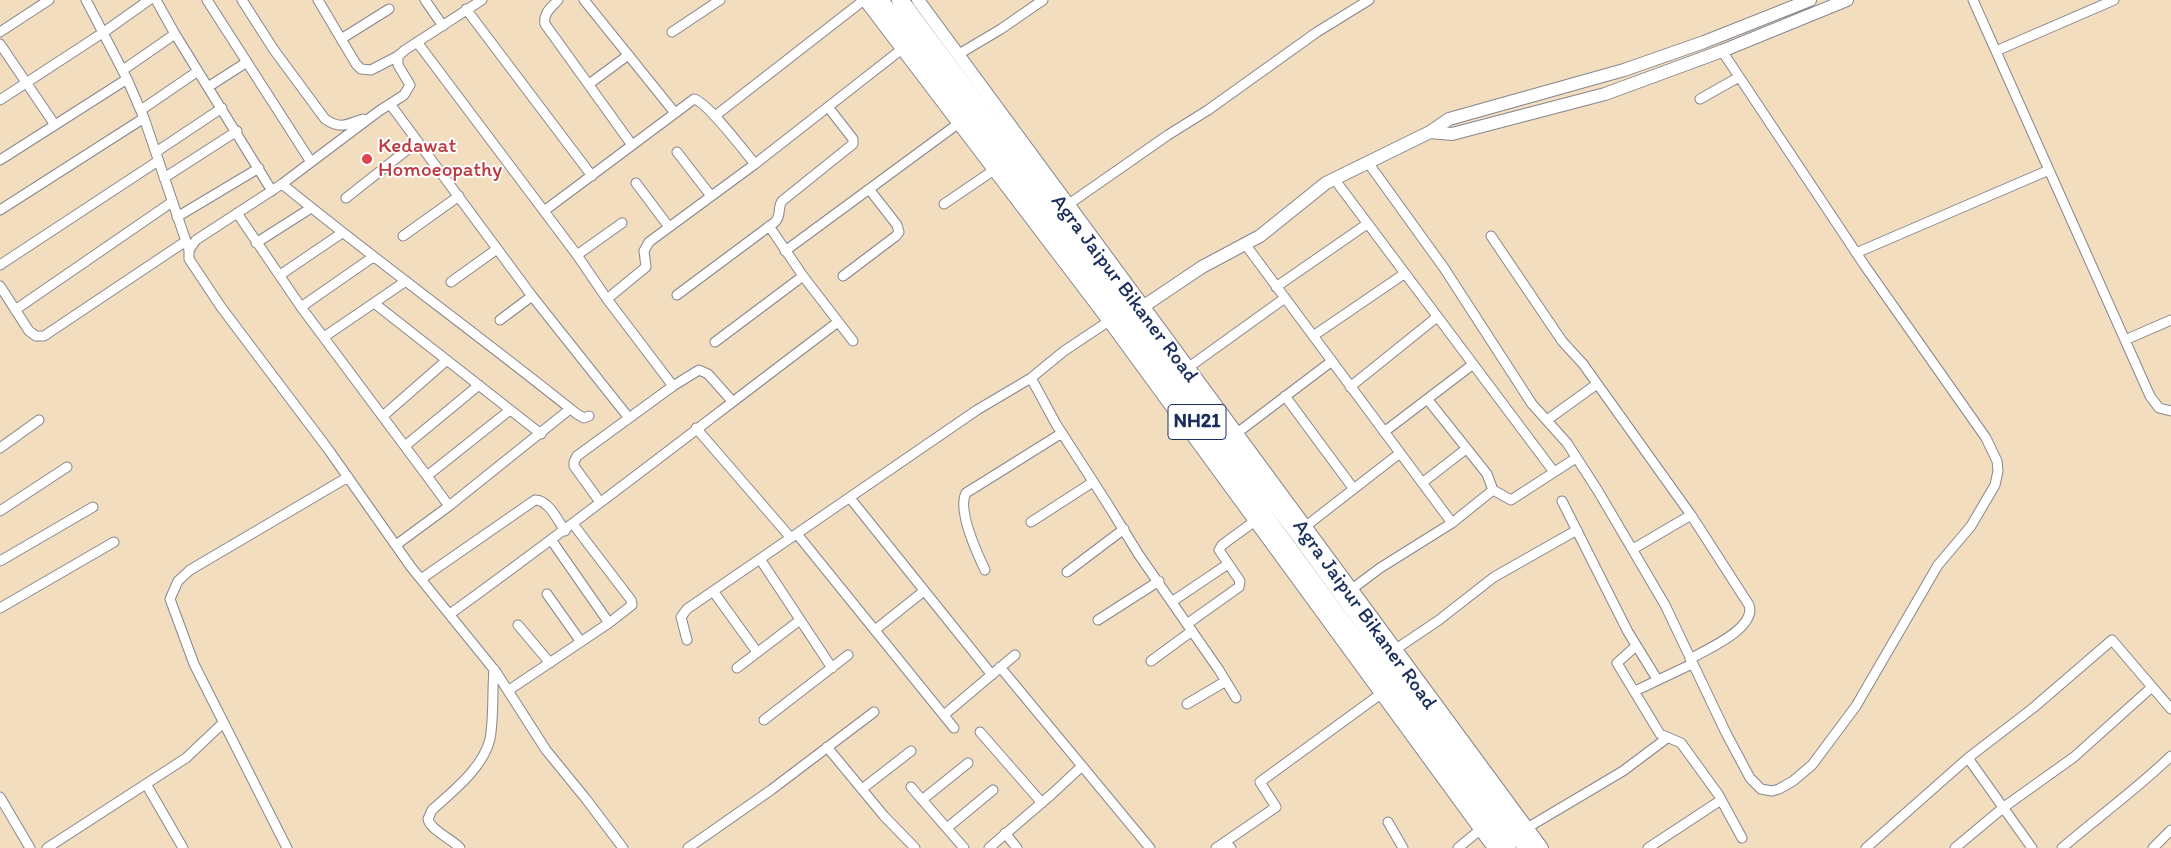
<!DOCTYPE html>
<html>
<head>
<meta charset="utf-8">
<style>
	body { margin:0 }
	canvas { display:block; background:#f2ddbf }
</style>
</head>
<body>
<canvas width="2171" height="848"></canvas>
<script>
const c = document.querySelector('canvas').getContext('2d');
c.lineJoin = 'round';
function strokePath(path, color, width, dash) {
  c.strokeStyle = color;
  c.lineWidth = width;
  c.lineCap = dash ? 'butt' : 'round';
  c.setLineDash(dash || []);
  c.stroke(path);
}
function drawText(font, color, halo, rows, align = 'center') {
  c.font = font + ' Itim,sans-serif';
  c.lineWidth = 4;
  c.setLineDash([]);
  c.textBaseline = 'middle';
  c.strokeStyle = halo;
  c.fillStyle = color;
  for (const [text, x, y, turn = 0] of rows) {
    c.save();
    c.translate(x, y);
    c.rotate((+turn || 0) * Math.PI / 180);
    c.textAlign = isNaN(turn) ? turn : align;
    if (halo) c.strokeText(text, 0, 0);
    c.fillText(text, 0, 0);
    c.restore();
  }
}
const street = new Path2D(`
	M86,0L127,79L144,118L189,250
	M156,0L175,34L272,191
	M207,0L311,162
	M242,0L274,50L325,119C341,130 347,124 363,119
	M318,0L356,64L361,69L371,70L398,56
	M425,0L443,26
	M482,0L405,50L398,56V65L410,85L404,95L379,111L282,184L196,240L189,250V259L221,307L328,449L411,567L496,672L546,750L586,799L623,848
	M558,0C551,8 543,13 545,24L632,145
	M584,0L675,113
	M1973,0L2150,396L2159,408L2171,411
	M466,9L592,176
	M0,32L49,0
	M672,32L720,0
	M341,39L389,9
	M417,42L577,255L607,299L673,386
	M0,44L55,125L0,160
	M1996,51L2114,0
	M959,54L1001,29L1043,0
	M123,70L175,34
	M589,84L627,56
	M208,87L247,62
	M1700,99L1739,77
	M0,100L104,32L149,0
	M390,104L532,296L629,418
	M141,110L198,71
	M715,116L864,0
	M55,125L127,79
	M156,152L222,108
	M677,152L711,196
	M1369,164L1444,268L1532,404L1567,443L1598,491L1665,605L1726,733L1750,778L1761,789L1772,791L1779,789L1793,781L1812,765L1856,706L1938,565L1971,526L1995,485L1998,471L1997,461L1986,438L1865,266L1722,51
	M164,178L237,131
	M1335,180L1554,472
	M636,183L669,227
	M282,184C379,263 480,336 577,414L584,418L589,416
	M346,198L417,142
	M944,204L994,170
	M1069,204L1168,135L1208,110L1317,32L1369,0
	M0,210L144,118
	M544,211L694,99C707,102 744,151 755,164
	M237,213L301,307L427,476
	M177,217L259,168
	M769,226L803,276L853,341
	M403,236L459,196
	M1491,236L1562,341L1583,364L1691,515L1749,605C1757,628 1707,649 1690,659
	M256,243L311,208
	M1245,244L1452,523
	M785,251L959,123
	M1856,253L2049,170
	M577,255L622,223
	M0,265L158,161
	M280,275L342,233
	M843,276L896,236L899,232L897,225L869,189
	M451,282L497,249
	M0,286L29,331L36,336H44L186,241
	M1276,287L1367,224
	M677,295L775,222C782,215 777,208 782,201L853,144V139L828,107
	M607,299L646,267L644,251L649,242L755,164L902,49
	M374,303L541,434
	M301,307L373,257
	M15,310L172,202
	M500,320L532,296
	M1313,336L1404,274
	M324,337L406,281
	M2125,340L2171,320
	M715,342L803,276
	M1189,367L1285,298
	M1031,378L1056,424L1105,500L1139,555L1219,670L1236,698
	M1350,387L1437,317
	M1285,396L1353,488
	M1428,400L1487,474L1493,490
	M383,416L447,360
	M1547,420L1597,384
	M696,428L791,538
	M1384,432L1472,365
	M1237,433L1332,361
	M405,446L479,385
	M0,448L39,420
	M1422,483L1466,449
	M850,498L992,675
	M1562,501L1628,632L1657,679
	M600,502L574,466V462L577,456L673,386L699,370L708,374L732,401
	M449,506L570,409
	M0,511L67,467
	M1031,522L1093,482
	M1306,526L1400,453
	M797,534L954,728
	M552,541L609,623
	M396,545L449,506L427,476L510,410
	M1633,549L1691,515
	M760,559L832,668
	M0,561L93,507
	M985,570C977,553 957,510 966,493L1062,433
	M1067,572L1124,529
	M421,579L535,500C549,500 558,521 565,531
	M1352,589L1380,568L1452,523L1493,490L1511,500L1576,458
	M713,591L757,652
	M547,594L581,642
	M1173,601L1228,564
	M0,608L114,542
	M450,614C582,519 709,419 838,322
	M1098,620L1159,581
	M1187,624L1239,587L1240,581L1219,550L1222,545L1255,521
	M518,625L550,663
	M875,630L924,591
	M687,640L681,617L687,609L977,410L1031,378L1064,351L1109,321
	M1636,646L1617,663L1660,734L1681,743L1718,794L1742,838
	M1396,649L1439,620L1494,577L1577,530
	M1151,661L1192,631
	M1000,667L1150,848
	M737,668L800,620
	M509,690L609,623L632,605L631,600L573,524
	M1635,691L1692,664
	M1187,704L1226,681
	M944,715L1015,655
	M764,720L848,655
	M980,732L1042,803
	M827,747L884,816L915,848
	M1968,758L2032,848
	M146,784L183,848
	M911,787L964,848
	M862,789L911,751
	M0,797L30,848
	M922,800L968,763
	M1388,822L1403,848
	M947,828L993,790
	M1527,828L1623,771L1667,738
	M1005,833L1017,848
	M47,848L186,758L223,723
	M287,848L194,664L170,599L178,581L190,570L348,477
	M460,848C452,839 430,830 428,819L432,810C453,791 483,768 490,739C494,717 492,692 494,669
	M688,848L771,790L874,712
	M989,848L1052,794L1082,766
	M1216,848L1225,842
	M1231,848L1225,842L1276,807L1260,782L1382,693
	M1458,848L1481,829
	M1648,848L1721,800
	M1866,848L1968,758L2033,708L2112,640L2171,709
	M1955,848L2004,807L2074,757L2152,687
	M2062,848C2098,817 2137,789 2171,756
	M2153,848L2171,830`);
const secondary = new Path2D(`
	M865,0L1109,321L1494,848
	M918,0L1542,848
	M1430,132L1452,134L1605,94L1722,51L1847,0
	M1144,306L1202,267L1260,236L1326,183L1430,132L1449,119L1624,70L1704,42L1810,0`);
const highway = new Path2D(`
	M880,0L1118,315L1508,848
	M900,0L1297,532L1527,848`);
strokePath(street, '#86868e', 11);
strokePath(secondary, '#86868e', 14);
strokePath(highway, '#86868e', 18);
strokePath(street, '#fff', 9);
strokePath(secondary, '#fff', 12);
strokePath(highway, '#fff', 16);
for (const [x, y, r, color] of [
	[367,159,6,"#e0444e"]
]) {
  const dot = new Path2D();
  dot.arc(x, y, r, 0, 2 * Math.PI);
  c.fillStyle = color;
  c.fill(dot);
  strokePath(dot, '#fff', 2);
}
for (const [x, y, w] of [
	[1197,422,58]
]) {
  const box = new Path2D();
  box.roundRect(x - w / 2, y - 17.5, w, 35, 4);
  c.fillStyle = '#fff';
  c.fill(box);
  strokePath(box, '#1b2f5e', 1);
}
drawText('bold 20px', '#1b2f5e', null, [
	["NH21",1197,422]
]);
drawText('21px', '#be3a42', '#fff', [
	["Kedawat",378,147],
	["Homoeopathy",378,171]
], 'left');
drawText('21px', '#1b2f5e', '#fff', [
	["Agra Jaipur Bikaner Road",1124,289,53],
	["Agra Jaipur Bikaner Road",1364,615,54]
]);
</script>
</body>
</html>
